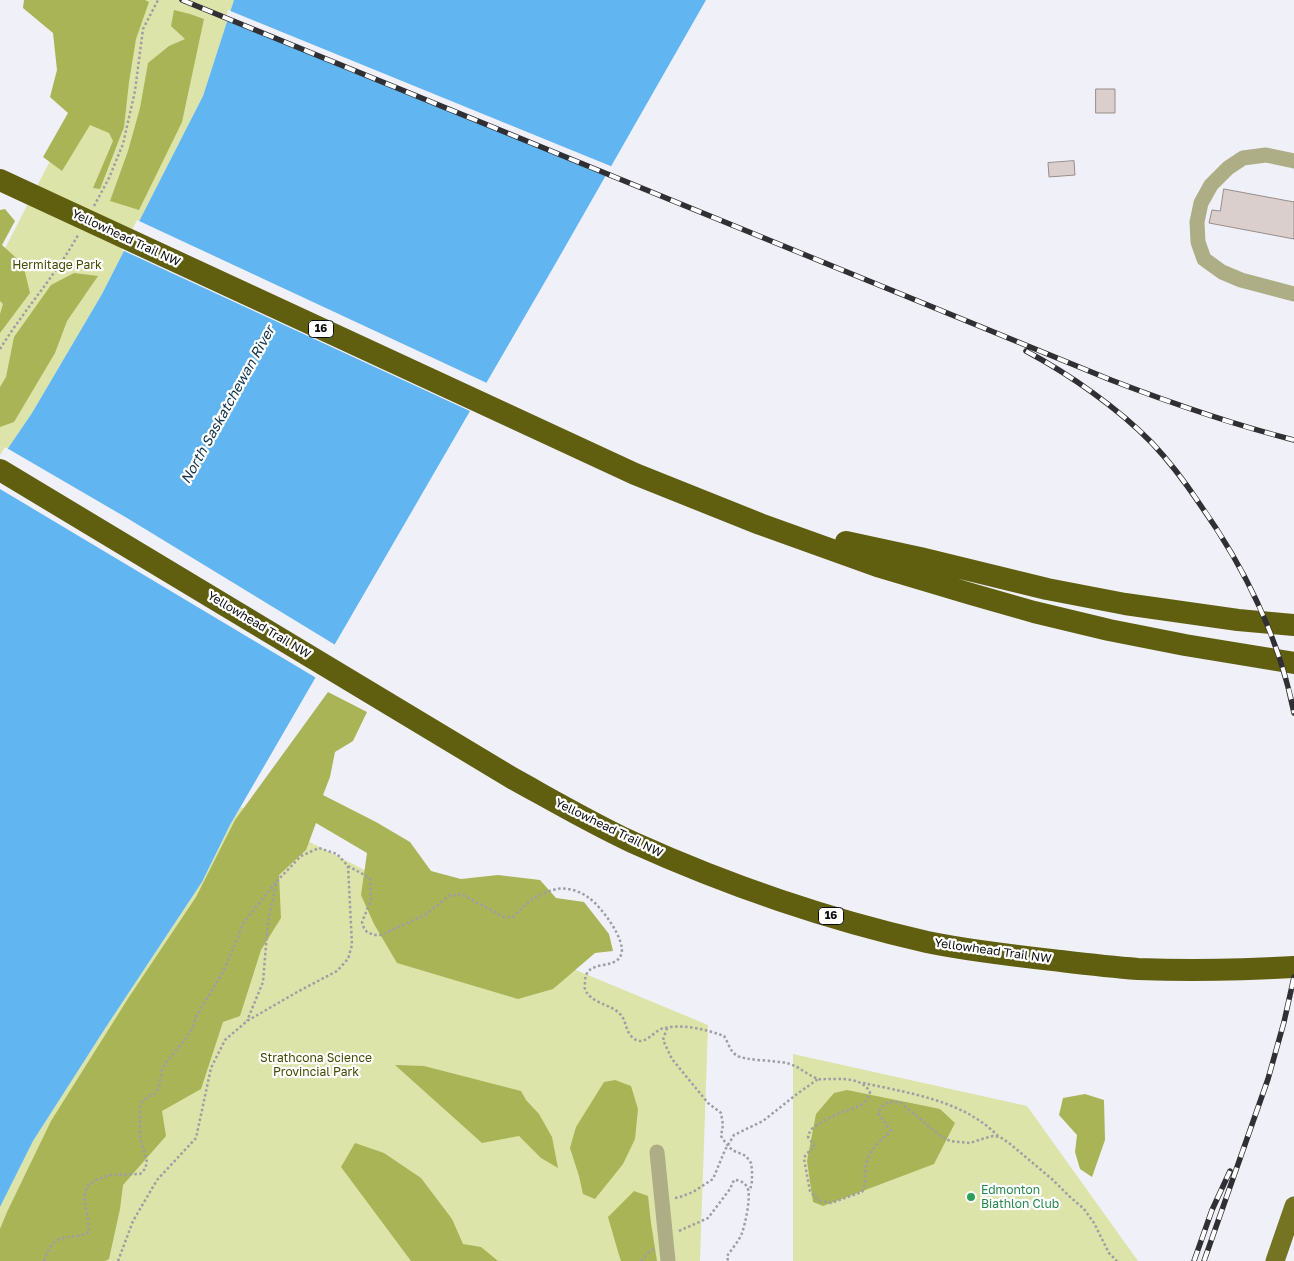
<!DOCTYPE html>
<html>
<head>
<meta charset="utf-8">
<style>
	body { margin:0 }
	canvas { display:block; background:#f0f0f9 }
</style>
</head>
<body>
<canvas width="1294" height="1261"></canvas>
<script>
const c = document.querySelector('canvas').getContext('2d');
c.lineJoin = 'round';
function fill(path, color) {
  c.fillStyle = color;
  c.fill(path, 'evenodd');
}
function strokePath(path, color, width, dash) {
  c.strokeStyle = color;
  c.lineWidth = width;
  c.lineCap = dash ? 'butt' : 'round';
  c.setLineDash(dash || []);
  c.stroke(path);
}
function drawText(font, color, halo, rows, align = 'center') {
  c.font = font + ' "Golos Text",sans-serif';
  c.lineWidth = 4.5;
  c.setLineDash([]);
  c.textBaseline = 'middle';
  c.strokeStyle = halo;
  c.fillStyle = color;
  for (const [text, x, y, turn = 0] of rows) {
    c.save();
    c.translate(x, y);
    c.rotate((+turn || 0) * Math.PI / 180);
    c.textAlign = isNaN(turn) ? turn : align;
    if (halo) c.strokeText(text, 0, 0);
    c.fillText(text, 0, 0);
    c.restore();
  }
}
fill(new Path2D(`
	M133,0H234L203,96L102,294L32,413L0,460V258Z
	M241,807L494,936L708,1025L700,1261H0V1207L33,1141L106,1027L202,882L230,825Z
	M793,1054L1027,1106L1138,1261H793Z`), '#dce4a9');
fill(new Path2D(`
	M24,0H145L149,2L136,39L129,82L124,127L100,189L93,188L113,141L109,133L90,125L62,171L43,157L68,113L50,97L57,70L53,33L23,8Z
	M174,10L190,14L204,19L182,122L139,210L110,201L128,151L140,108L148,63L169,46L185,39L171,26Z
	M5,209L15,221L2,245L23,264L30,293L0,333V314L3,304L0,301V210Z
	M74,273L98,276L67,321L55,353L14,422L0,427V387L6,377L14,337L51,285Z
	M328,692L367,712L353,741L335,752L330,777L323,795L376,822L410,842L431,871L461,879L498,875L540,880L556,898L584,902L609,934L613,951L595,953L553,989L518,999L397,963L374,924L361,895L367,853L316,823L306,850L279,875L281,918L261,950L240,1016L223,1022L201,1089L162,1111L166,1136L123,1185L120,1209L109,1259L105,1261H0V1229L7,1212L51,1121L129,997L196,897L235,820Z
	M395,1065L424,1066L521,1091L526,1100L539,1114L552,1137L558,1168L541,1158L519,1136L482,1143Z
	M615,1080L631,1086L638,1109L635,1139L623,1164L595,1199L583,1194L579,1176L570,1148L576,1127L604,1082Z
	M847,1090L940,1109L955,1123L934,1164L823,1206L813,1202L807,1161L816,1114L834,1093Z
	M1085,1094L1104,1100L1105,1140L1092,1177L1080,1169L1075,1152L1077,1135L1059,1115L1063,1098Z
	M355,1143L384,1153L421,1178L452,1219L463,1244L481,1247L498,1261H411L341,1167Z
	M634,1191L648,1196L651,1223L657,1261H621L619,1255L608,1217Z`), '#a9b456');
fill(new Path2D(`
	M234,0H706L557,261L230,825L202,882L106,1027L33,1141L0,1207V460L32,413L102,294L203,96Z`), '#61b5f1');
fill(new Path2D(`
	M228,10L613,167L608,176L450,109L225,20Z
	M137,220L489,384L472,412L122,250Z
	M5,447L127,518L337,646L318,679L0,489V455Z`), '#f0f0f9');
const building = new Path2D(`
	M1096,89H1115V113H1096Z
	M1074,161L1075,175L1049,177L1048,163Z
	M1224,189L1294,202V239L1209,223L1212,210L1220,211Z`);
fill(building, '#dacfcc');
strokePath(building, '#978d8a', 1);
strokePath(new Path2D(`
	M94,206L109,178L123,144L135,91L143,29L158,0
	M0,349C24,310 56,275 78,235
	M348,866L370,878L371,900L362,922L364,928L367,932L374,935H381L425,915L449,896L461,894L504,917H513C528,902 535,894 557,889C567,887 580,891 589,898C601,906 627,941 621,955C615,971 585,958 585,982C585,984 584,987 585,989C590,1003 610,1004 619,1013C626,1019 625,1029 631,1036C644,1050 653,1030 664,1028C684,1024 705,1029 724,1036C728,1042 730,1051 736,1055C745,1061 774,1060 786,1063C797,1065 806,1074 816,1078C820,1080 824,1079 828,1079C842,1079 861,1077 870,1092C866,1108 852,1108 839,1113C833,1116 814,1125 811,1130C809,1133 809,1134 808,1137L814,1145V1148L806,1154L804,1159L810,1191L815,1197L821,1201L831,1203L862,1192C867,1182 864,1181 865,1172C867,1151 877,1144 891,1131L878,1113C883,1102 891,1100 901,1103L939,1135L950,1141L970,1143L985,1138L993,1136L1000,1137L1009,1143L1053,1180L1069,1196L1084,1209L1094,1223L1109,1253L1117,1261
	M667,1028L663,1040L672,1059L708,1103L721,1113L723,1125L721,1136L725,1142L732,1150L746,1156L751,1163L752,1170V1181L750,1191
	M863,1083C900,1091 945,1098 977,1119C985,1124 992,1130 998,1136
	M675,1198L680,1197L693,1192L713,1179L725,1150L734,1135L763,1121L797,1094L818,1079
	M679,1231L708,1218L730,1189L734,1180C739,1180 744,1182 747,1187C752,1194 745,1225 742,1233C739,1241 732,1249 727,1256L728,1261
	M44,1261C48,1248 54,1238 69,1237C77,1236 82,1236 89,1232L88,1219L84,1198L87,1186L96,1180L109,1175L140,1174L145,1169L147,1162L140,1137V1109L142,1102L147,1097L154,1094L159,1087L162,1070L167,1061L184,1041L192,1029L196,1017L224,970L244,922L276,882
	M118,1261L133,1221L157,1180L196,1138L211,1068L225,1040L247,1021L299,991L337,971L348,959L352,945L348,866L337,854L319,848L301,856L277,881L268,921L263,982L247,1021
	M641,1261L648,1253L654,1249`), '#9e9ea5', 2.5, [2.5, 2.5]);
strokePath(new Path2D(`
	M1294,161L1266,155L1243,158L1228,168L1211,185L1201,203L1197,222L1198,242L1204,259L1222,272L1241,280L1294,294
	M657,1152L668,1261`), '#adae86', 15);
strokePath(new Path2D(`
	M1275,1261L1294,1206`), '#757423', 19);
strokePath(new Path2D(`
	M0,180L635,474L760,524L877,566L971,594L1034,612L1109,630L1185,645L1294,663
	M0,470L512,778C552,800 591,823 632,842C725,884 826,919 927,942C970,951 1016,956 1061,961C1086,964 1112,967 1138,969C1190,971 1242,970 1294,967
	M846,542L920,558L1047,589L1125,604L1238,620L1294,625`), '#605f0f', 22);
const rail = new Path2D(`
	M182,0L1111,380C1171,403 1231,424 1294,440
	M1026,351C1069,374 1118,408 1152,443C1169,461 1185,482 1199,503C1243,565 1279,637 1294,713
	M1194,1261L1212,1210L1230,1171
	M1204,1261L1268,1079L1284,1022L1294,977`);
strokePath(rail, '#303034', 5.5);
strokePath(rail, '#fff', 4, [11]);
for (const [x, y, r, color] of [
	[971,1197,5,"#2e9e5b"]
]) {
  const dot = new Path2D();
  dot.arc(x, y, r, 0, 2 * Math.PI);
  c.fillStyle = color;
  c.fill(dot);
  strokePath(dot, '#fff', 2);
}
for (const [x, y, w] of [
	[321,329,25],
	[831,916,25]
]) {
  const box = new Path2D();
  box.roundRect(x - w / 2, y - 8.5, w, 17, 4);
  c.fillStyle = '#fff';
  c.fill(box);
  strokePath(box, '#0d0d10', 1);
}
drawText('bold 11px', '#0d0d10', null, [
	["16",321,329],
	["16",831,916]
]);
drawText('12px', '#0d0d10', '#fff', [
	["Yellowhead Trail NW",126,238,25],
	["Yellowhead Trail NW",259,625,31],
	["Yellowhead Trail NW",609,828,26],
	["Yellowhead Trail NW",993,951,8]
]);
drawText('12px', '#454b00', '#fff', [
	["Hermitage Park",57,265],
	["Strathcona Science",316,1058],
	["Provincial Park",316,1072]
]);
drawText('12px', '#27864d', '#fff', [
	["Edmonton",981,1190],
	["Biathlon Club",981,1204]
], 'left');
drawText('italic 14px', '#10344c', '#fff', [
	["North Saskatchewan River",228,405,-61]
]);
</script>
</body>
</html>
